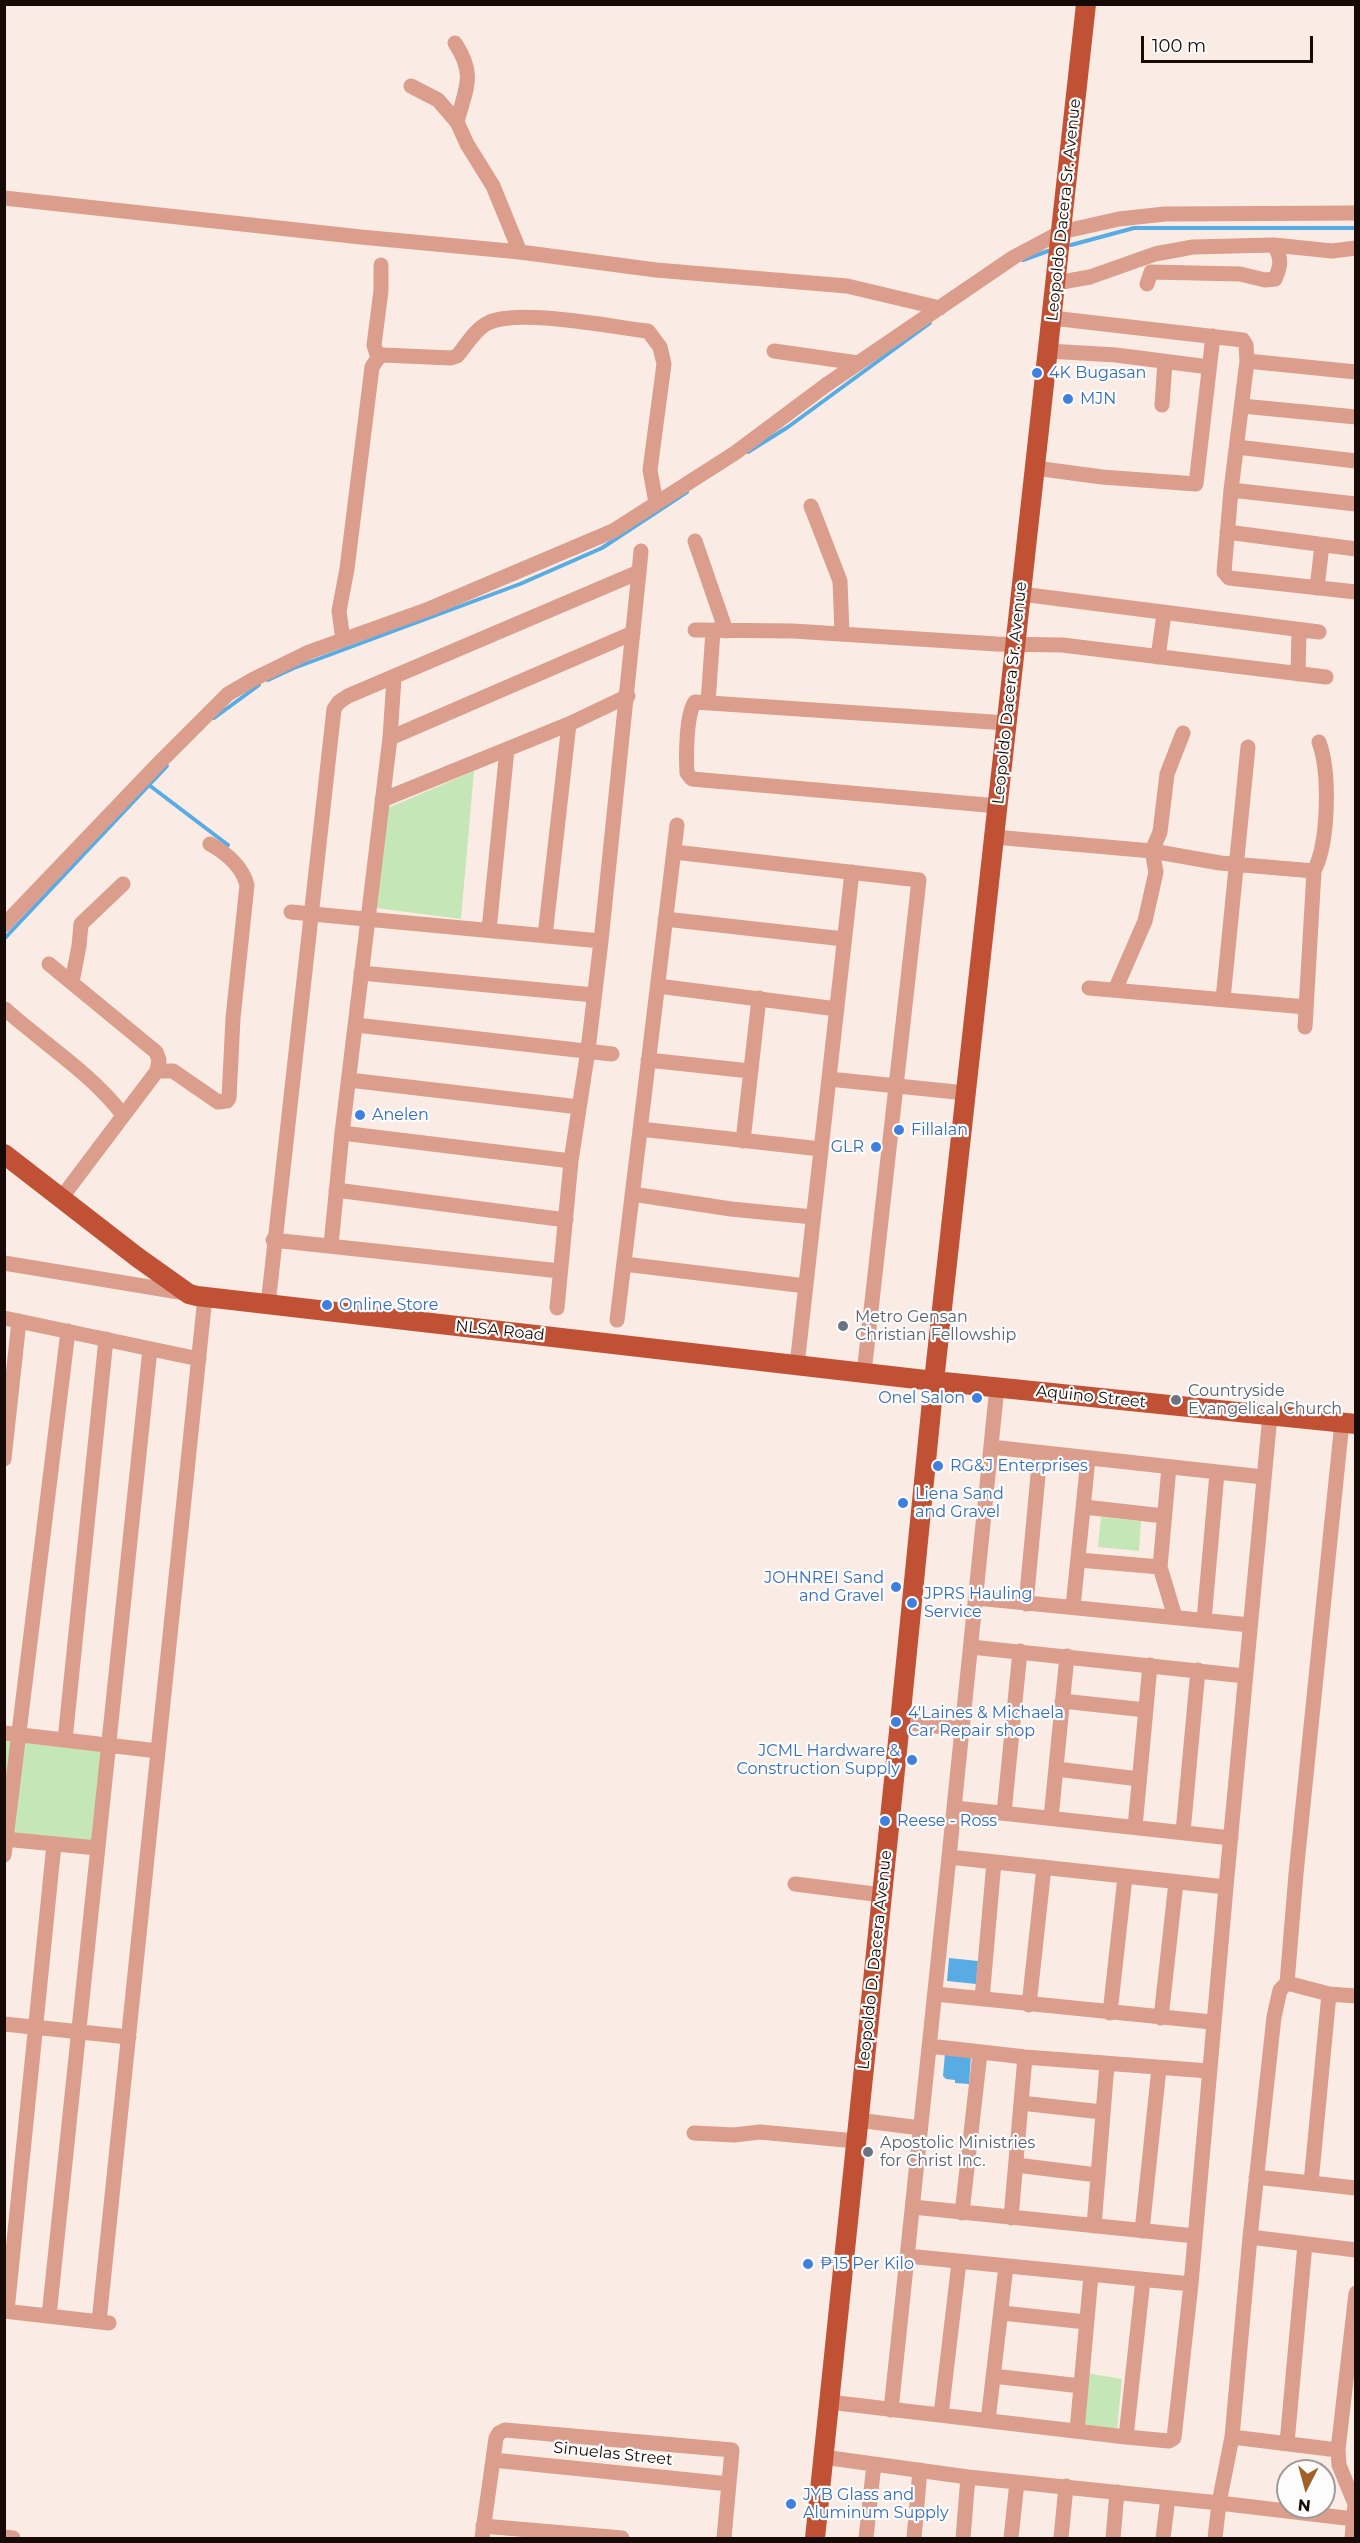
<!DOCTYPE html>
<html>
<head>
<meta charset="utf-8">
<style>
	body { margin:0 }
	#map { position:relative; width:1360px; height:2543px; overflow:hidden; background:#faece4; font-family:Montserrat,sans-serif }
	canvas { display:block }
	.frame { position:absolute; inset:0; border:6px solid #150a05; pointer-events:none }
	.north { position:absolute; left:1276px; top:2459px; width:60px; height:60px; box-sizing:border-box; background:#fcfcfc; border:2px solid #a09b99; border-radius:50%; rotate:186deg; font-size:16px; font-weight:700; line-height:24px; text-align:center; color:#150a05 }
	.north::after { content:''; display:block; margin:auto; width:21px; height:27px; background:#a06228; clip-path:polygon(50% 0,100% 100%,50% 72%,0 100%) }
	.scale { position:absolute; left:1141px; top:36px; width:172px; height:27px; box-sizing:border-box; border:3px solid #150a05; border-top:0; padding-left:8px; font-size:18px; line-height:21px; white-space:nowrap; color:#150a05; -webkit-text-stroke:4px #fcfcfc; paint-order:stroke }
</style>
</head>
<body>
<div id="map">
<canvas width="1360" height="2543"></canvas>
<div class="frame"></div>
<div class="north">N</div>
<div class="scale">100 m</div>
</div>
<script>
const c = document.querySelector('canvas').getContext('2d');
c.lineJoin = 'round';
function fill(path, color) {
  c.fillStyle = color;
  c.fill(path, 'evenodd');
}
function strokePath(path, color, width, dash) {
  c.strokeStyle = color;
  c.lineWidth = width;
  c.lineCap = dash ? 'butt' : 'round';
  c.setLineDash(dash || []);
  c.stroke(path);
}
function drawText(font, color, halo, rows, align = 'center') {
  c.font = font + ' Montserrat,sans-serif';
  c.lineWidth = 4.5;
  c.setLineDash([]);
  c.textBaseline = 'middle';
  c.strokeStyle = halo;
  c.fillStyle = color;
  for (const [text, x, y, turn = 0] of rows) {
    c.save();
    c.translate(x, y);
    c.rotate((+turn || 0) * Math.PI / 180);
    c.textAlign = isNaN(turn) ? turn : align;
    if (halo) c.strokeText(text, 0, 0);
    c.fillText(text, 0, 0);
    c.restore();
  }
}
fill(new Path2D(`
	M474,771L461,919L376,908L388,808Z
	M1101,1517L1141,1521L1139,1551L1098,1547Z
	M5,1741L102,1751L92,1842L5,1833Z
	M1086,2373L1122,2379L1117,2430L1080,2426Z`), '#c5e7b7');
fill(new Path2D(`
	M949,1958L978,1961L976,1984L947,1981Z
	M945,2053L971,2056L969,2084L955,2083V2080L946,2079L943,2076Z`), '#59abe4');
strokePath(new Path2D(`
	M1071,245L1134,228H1356
	M1023,260L1048,251
	M748,452L788,427L930,323
	M268,680L294,668L520,584L602,548L687,492
	M214,718L259,685
	M149,785L228,845
	M4,939L167,766`), '#59abe4', 4);
strokePath(new Path2D(`
	M455,43C476,75 466,87 457,122
	M411,86L438,100L457,122L467,144L493,186L520,252
	M4,198L361,237L520,252L656,270L847,286L940,308
	M1056,283L1090,277L1155,254L1193,247L1274,245L1332,251L1356,248
	M1147,284L1151,272L1240,274L1265,280L1275,279C1281,266 1282,258 1274,245
	M1052,318L1243,340L1246,345L1247,361L1231,490L1224,572L1229,578L1356,592
	M774,351L858,363
	M1048,351L1116,355L1209,367
	M378,358L374,345L381,291V265
	M1247,361L1356,372
	M1162,405L1165,362
	M1242,406L1356,417
	M1237,447L1356,461
	M1035,468L1102,477L1196,484L1213,336
	M1231,490L1356,504
	M811,506L840,581L842,633
	M1227,532L1356,549
	M695,541L726,631
	M639,572L641,551
	M1317,588L1322,545
	M1021,594L1319,632
	M695,630L793,631L997,644L1062,645L1326,677
	M343,640L339,611L347,569L372,367L378,358L383,355L451,358L457,356C466,346 475,329 488,323C519,308 611,327 648,331L660,347L664,364L650,470L656,503
	M1158,657L1164,614
	M1298,674L1299,631
	M708,703L713,631
	M390,738L633,633
	M382,800L569,724L628,696
	M998,806L692,779L687,773C686,757 686,714 695,702L1007,723
	M994,837L1152,851L1220,863L1314,871
	M674,852L919,880L864,1373
	M291,912L601,941
	M665,919L844,939
	M4,925L159,763L228,694L252,680L309,652L429,609L613,531L735,453L826,385L1014,257L1061,232L1119,219L1165,214L1356,213
	M489,930L507,749
	M545,936L569,724
	M49,964L156,1052L159,1060L157,1071L62,1197
	M361,973L594,995
	M72,982L79,946L81,924L123,884
	M658,986L837,1009
	M1089,988L1306,1007
	M1115,990L1145,921L1156,872L1152,851L1160,832L1167,774L1183,733
	M1223,999L1248,747
	M5,1009C44,1044 91,1073 123,1115
	M356,1025L612,1054
	M1305,1027L1314,871C1329,842 1330,772 1319,742
	M648,1060L750,1071
	M157,1071H173L218,1102L227,1101L229,1098L233,1018L247,885C242,866 226,853 210,844
	M829,1079L966,1093
	M349,1080L579,1107
	M640,1129L821,1149
	M342,1133L571,1161
	M743,1141L759,998
	M336,1190L566,1220
	M632,1194L731,1209L813,1217
	M273,1240L560,1271
	M331,1245L342,1133L390,738L394,678
	M4,1263L185,1293
	M624,1264L806,1286
	M268,1305L334,709L339,702L348,696L639,572L601,941L588,1050L571,1161L557,1308
	M4,1318L199,1359
	M617,1320L677,825
	M797,1365L852,872
	M997,1387L949,1857L1226,1887L1270,1415
	M991,1447L1263,1477
	M4,1459L19,1321
	M1169,1467L1160,1567L1175,1617
	M1084,1507L1164,1516
	M1079,1560L1160,1567
	M976,1598L1250,1625
	M1026,1604L1040,1454
	M1073,1607L1088,1459
	M1204,1620L1217,1473
	M971,1647L1245,1676
	M1062,1701L1146,1710
	M900,1722L962,1729
	M4,1733L158,1751
	M65,1740L106,1339
	M1056,1769L1139,1779
	M955,1808L1231,1838
	M1004,1813L1020,1651
	M1051,1818L1067,1656
	M1135,1827L1150,1665
	M1183,1832L1198,1670
	M4,1839L97,1848
	M4,1855L68,1331
	M795,1884L882,1895
	M1287,1983L1329,1994L1356,1996
	M935,1994L1212,2022
	M982,1999L994,1862
	M1029,2005L1044,1867
	M1110,2013L1125,1877
	M1161,2018L1176,1882
	M4,2024L129,2037
	M929,2046L1025,2057L1209,2071
	M1021,2103L1102,2112
	M858,2120L920,2128
	M694,2133L734,2135L760,2132L856,2141
	M1016,2165L1097,2175
	M1256,2177L1356,2188
	M1311,2183L1329,1994
	M913,2207L1195,2236
	M962,2213L980,2053
	M1011,2218L1025,2057
	M1094,2226L1107,2064
	M1142,2231L1159,2068
	M1250,2237L1356,2250
	M907,2256L1191,2284
	M4,2311L109,2323
	M7,2311L54,1844
	M1002,2313L1086,2322
	M49,2316L150,1349
	M99,2322L205,1297
	M993,2376L1081,2386
	M829,2402L1126,2437L1169,2441L1174,2438L1191,2284L1226,1887
	M891,2410L949,1857
	M941,2415L959,2262
	M988,2421L1006,2266
	M1077,2431L1091,2275
	M1126,2437L1143,2280
	M1232,2437L1338,2450
	M1287,2443L1305,2244
	M823,2457L968,2477L1219,2503L1232,2437L1250,2237L1274,2017L1280,1990L1287,1983L1296,1874L1342,1422
	M493,2460L729,2484
	M483,2526L622,2538
	M4,2537L13,2538
	M482,2538L496,2438L499,2433L505,2430L732,2450L724,2538
	M866,2538L874,2464
	M914,2538L920,2470
	M963,2538L968,2477
	M1011,2538L1017,2482
	M1061,2538L1066,2486
	M1113,2538L1117,2492
	M1163,2538L1168,2498
	M1215,2538L1219,2503L1354,2519
	M1352,2538L1355,2504L1339,2465L1338,2450L1356,2293`), '#db9d8c', 15);
strokePath(new Path2D(`
	M4,1154L137,1257L189,1294L197,1296L934,1381L1356,1424
	M815,2538L900,1722L934,1381L1086,4`), '#c05135', 20);
for (const [x, y, r, color] of [
	[1037,373,6,"#3f7fe0"],
	[1068,399,6,"#3f7fe0"],
	[360,1115,6,"#3f7fe0"],
	[899,1130,6,"#3f7fe0"],
	[876,1147,6,"#3f7fe0"],
	[327,1305,6,"#3f7fe0"],
	[843,1326,6,"#6b7280"],
	[977,1398,6,"#3f7fe0"],
	[1176,1400,6,"#6b7280"],
	[938,1466,6,"#3f7fe0"],
	[903,1503,6,"#3f7fe0"],
	[896,1587,6,"#3f7fe0"],
	[912,1603,6,"#3f7fe0"],
	[896,1722,6,"#3f7fe0"],
	[912,1760,6,"#3f7fe0"],
	[885,1821,6,"#3f7fe0"],
	[868,2152,6,"#6b7280"],
	[808,2264,6,"#3f7fe0"],
	[791,2504,6,"#3f7fe0"]
]) {
  const dot = new Path2D();
  dot.arc(x, y, r, 0, 2 * Math.PI);
  c.fillStyle = color;
  c.fill(dot);
  strokePath(dot, '#fcfcfc', 2);
}
drawText('16px', '#150a05', '#fcfcfc', [
	["Leopoldo Dacera Sr. Avenue",1064,210,-84],
	["Leopoldo Dacera Sr. Avenue",1010,693,-84],
	["NLSA Road",500,1331,6],
	["Aquino Street",1091,1397,6],
	["Leopoldo D. Dacera Avenue",875,1960,-84],
	["Sinuelas Street",613,2454,6]
]);
drawText('16px', '#366cbe', '#fcfcfc', [
	["4K Bugasan",1049,373],
	["MJN",1080,399],
	["Anelen",372,1115],
	["Fillalan",911,1130],
	["GLR",864,1147,"right"],
	["Online Store",339,1305],
	["Onel Salon",965,1398,"right"],
	["RG&J Enterprises",950,1466],
	["Liena Sand",915,1494],
	["and Gravel",915,1512],
	["JOHNREI Sand",884,1578,"right"],
	["and Gravel",884,1596,"right"],
	["JPRS Hauling",924,1594],
	["Service",924,1612],
	["4'Laines & Michaela",908,1713],
	["Car Repair shop",908,1731],
	["JCML Hardware &",900,1751,"right"],
	["Construction Supply",900,1769,"right"],
	["Reese - Ross",897,1821],
	["₱15 Per Kilo",820,2264],
	["JYB Glass and",803,2495],
	["Aluminum Supply",803,2513]
], 'left');
drawText('16px', '#5b616d', '#fcfcfc', [
	["Metro Gensan",855,1317],
	["Christian Fellowship",855,1335],
	["Countryside",1188,1391],
	["Evangelical Church",1188,1409],
	["Apostolic Ministries",880,2143],
	["for Christ Inc.",880,2161]
], 'left');
</script>
</body>
</html>
